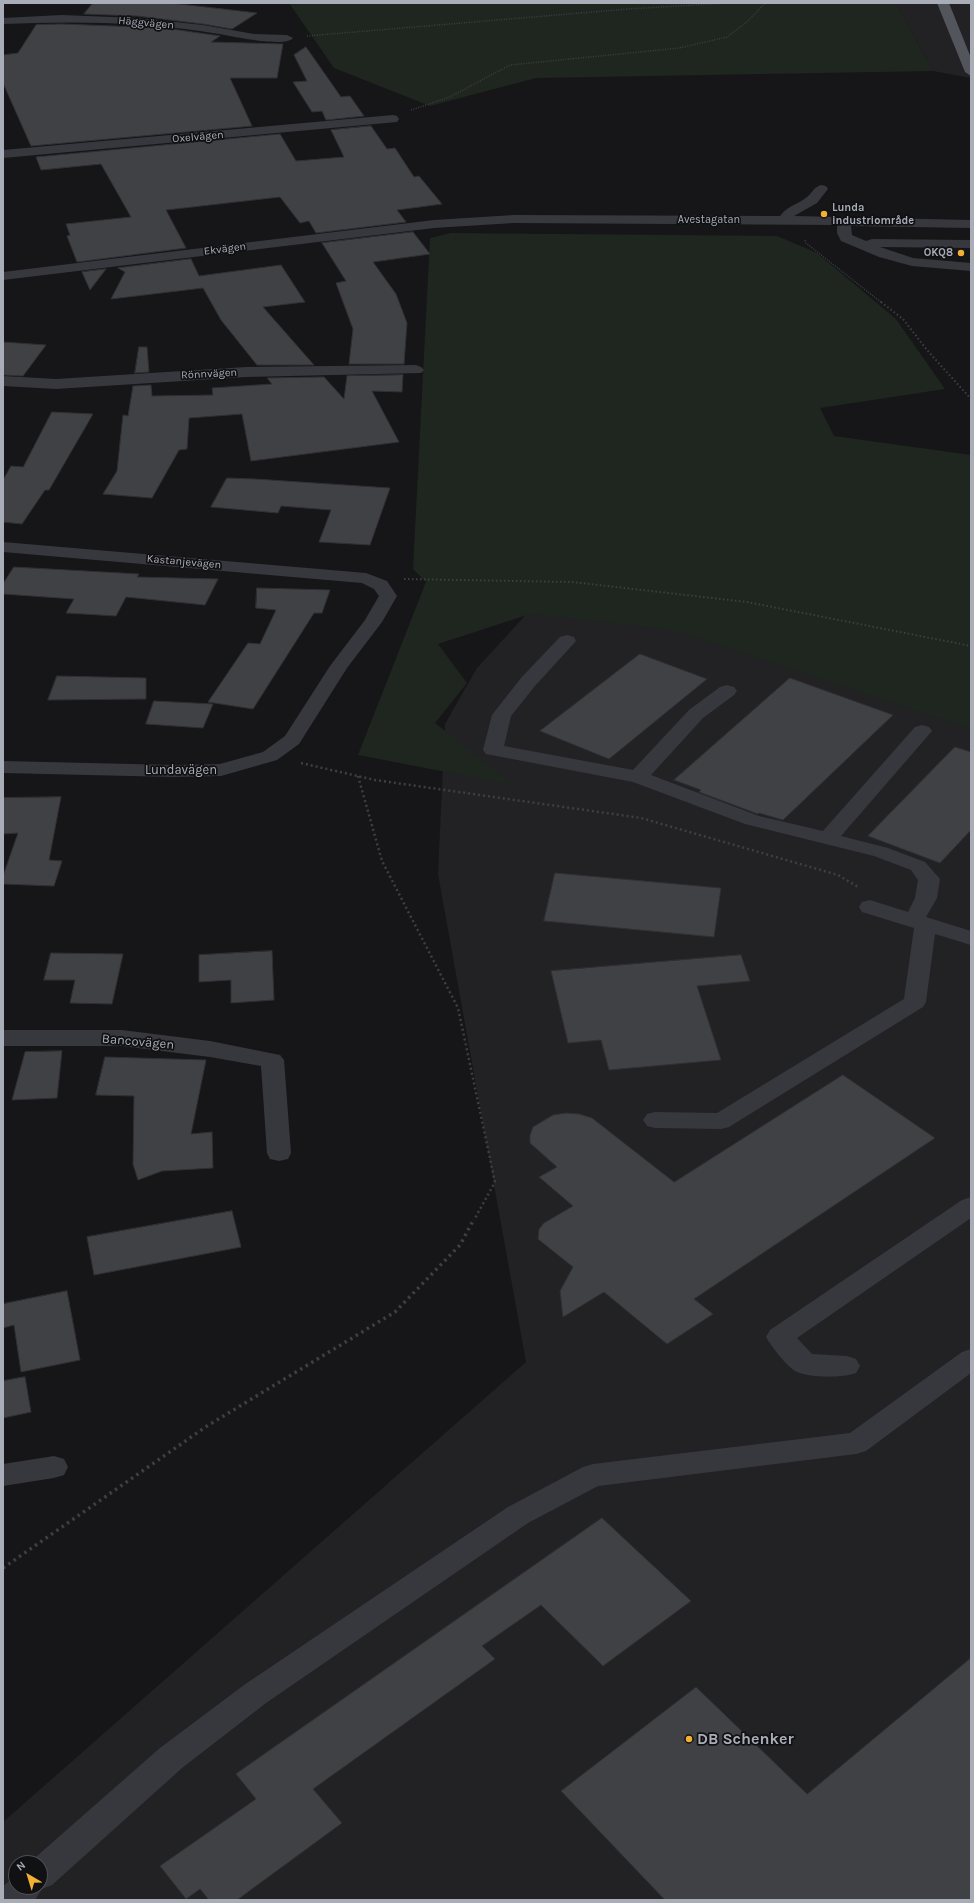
<!DOCTYPE html>
<html>
<head>
<meta charset="utf-8">
<style>
	body { margin:0 }
	#map { position:relative; width:974px; height:1903px; overflow:hidden; background:#161618; font-family:Karla,sans-serif }
	canvas { display:block }
	.frame { position:absolute; inset:0; border:4px solid #a8adb8; pointer-events:none }
	.north { position:absolute; left:8px; top:1855px; width:40px; height:40px; box-sizing:border-box; background:#111113; border:1px solid #4d4f55; border-radius:50%; rotate:322deg; font-size:11px; font-weight:700; line-height:16px; text-align:center; color:#a8adb8 }
	.north::after { content:''; display:block; margin:auto; width:14px; height:18px; background:#f2b134; clip-path:polygon(50% 0,100% 100%,50% 72%,0 100%) }
</style>
</head>
<body>
<div id="map">
<canvas width="974" height="1903"></canvas>
<div class="frame"></div>
<div class="north">N</div>
</div>
<script>
const c = document.querySelector('canvas').getContext('2d');
c.lineJoin = 'round';
function fill(path, color) {
  c.fillStyle = color;
  c.fill(path, 'evenodd');
}
function strokePath(path, color, width, dash) {
  c.strokeStyle = color;
  c.lineWidth = width;
  c.lineCap = dash ? 'butt' : 'round';
  c.setLineDash(dash || []);
  c.stroke(path);
}
function drawText(font, color, halo, rows, align = 'center') {
  c.font = font + ' Karla,sans-serif';
  c.lineWidth = 3.5;
  c.setLineDash([]);
  c.textBaseline = 'middle';
  c.strokeStyle = halo;
  c.fillStyle = color;
  for (const [text, x, y, turn = 0] of rows) {
    c.save();
    c.translate(x, y);
    c.rotate((+turn || 0) * Math.PI / 180);
    c.textAlign = isNaN(turn) ? turn : align;
    if (halo) c.strokeText(text, 0, 0);
    c.fillText(text, 0, 0);
    c.restore();
  }
}
fill(new Path2D(`
	M896,3H971V78L933,71Z
	M534,606L678,625L971,725V1900H3V1822L526,1362L438,874L445,724L477,668ZM16,1863H40V1887H16Z`), '#222225');
fill(new Path2D(`
	M289,3H896L933,71L536,78L430,106L334,68Z
	M451,233L777,236L817,253L896,319L945,389L820,408L834,436L971,455V729L672,630L530,614L438,644L467,683L435,723L514,785L358,755L426,582L413,569L430,238Z`), '#1e261f');
const building = new Path2D(`
	M93,3H171L257,13L232,29L203,24L137,16L84,14Z
	M61,24L165,28L220,36L211,42L283,44L277,78H230L252,126L31,146L3,83V55L18,53L36,25Z
	M306,47L341,97L350,96L364,116L326,120L322,111L312,112L293,82L307,81L294,55Z
	M371,126L387,149L395,148L414,177L419,176L442,204L397,210L406,222L316,233L309,221L300,223L280,197L166,210L186,248L77,262L67,236L70,235L66,224L131,217L101,164L41,170L36,157L280,134L296,161L344,157L331,130Z
	M413,232L430,254L373,262L396,294L407,323L404,364H349L353,329L336,283L346,281L322,243Z
	M191,259L199,276L281,265L305,302L263,307L314,365H257L221,320L203,288L111,299L125,272L118,268Z
	M106,269L90,290L82,272Z
	M3,342L46,345L23,376L3,375Z
	M139,347H147L149,372L135,373Z
	M403,375L402,392L372,391L399,442L251,461L242,414L189,418L187,449L179,450L152,498L103,494L117,471L123,415L128,416L133,386L151,385L152,396L213,395L212,388L272,384L267,378L324,377L344,399L347,376Z
	M52,412L93,414L49,490H45L22,524L3,522V480L11,466L23,467Z
	M227,478L255,479L390,488L370,545L319,542L331,510L281,506L278,513L211,507Z
	M14,567L139,574L137,577L218,579L205,605L126,597L116,616L66,613L74,599L3,594V584Z
	M257,588L330,590L322,613H314L253,709L208,702L248,643L260,644L276,610L256,608Z
	M640,654L707,679L609,759L540,731Z
	M57,676L146,678V699L48,700Z
	M790,678L893,715L783,820L759,813L758,814L699,792L701,790L674,780Z
	M154,701L213,704L203,728L146,724Z
	M955,747L971,752V830L940,863L868,836Z
	M61,797L49,860L62,861L54,886L3,884V876L18,833L3,834V798Z
	M555,873L721,888L714,937L544,921Z
	M272,951L274,1000L231,1003V980L199,982V955Z
	M51,953L123,954L112,1004L70,1003L75,980H44Z
	M741,955L750,981L697,986L721,1060L609,1070L601,1040L568,1043L551,971Z
	M62,1051L57,1098L12,1100L25,1052Z
	M105,1057L206,1060L191,1134L212,1132L213,1168L162,1171L138,1180L133,1164L134,1096L96,1095Z
	M843,1075L935,1138L694,1299L713,1314L667,1344L604,1292L563,1317L560,1291L573,1267L538,1239L539,1229L544,1223L573,1206L539,1177L557,1167L530,1143V1135L533,1127L553,1115L566,1113L579,1114L592,1118L674,1182Z
	M232,1211L241,1247L94,1275L87,1237Z
	M67,1291L80,1360L21,1372L14,1325L3,1328V1304Z
	M25,1377L31,1412L3,1418V1381Z
	M602,1518L691,1601L603,1666L541,1605L482,1646L495,1659L313,1789L342,1823L237,1900H209L200,1889L186,1899L160,1866L256,1799L236,1774Z
	M971,1658V1900H665L561,1791L696,1687L807,1794Z`);
fill(building, '#404145');
strokePath(building, '#303034', 1);
strokePath(new Path2D(`
	M307,36L628,9L729,3
	M411,110L450,97L510,65L679,48L727,37L747,22L765,3
	M805,240L806,243L882,303`), '#3d3f44', 1.5, [1, 1.5]);
strokePath(new Path2D(`
	M881,302L903,319L927,350L971,399
	M404,579L572,582L747,602L971,646`), '#3d3f44', 2, [1.5, 2.5]);
strokePath(new Path2D(`
	M301,763L375,780L641,818L838,875L858,887
	M358,776L382,861L458,1008L495,1182L474,1220`), '#3d3f44', 2.5, [2, 3]);
strokePath(new Path2D(`
	M3,1568L207,1426L395,1312L460,1245L474,1219`), '#3d3f44', 3.5, [2.5, 4]);
fill(new Path2D(`
	M62,15L137,18L203,25L254,34L287,35L293,38C286,48 231,36 219,34C147,22 75,21 3,24V18Z
	M393,115L397,116L399,119L397,122L3,158V150Z
	M821,185L826,186L828,189L817,203L794,216L971,220V228L851,226L852,235L866,241L872,239L971,240V248L880,247L913,258L971,263V271L912,266L879,257L841,241L837,233V225L514,223L434,228L3,280V272L434,220L514,215L780,216C787,206 797,205 807,197C812,193 814,187 821,185Z
	M416,365L421,367L424,370L421,373L246,377L56,389L3,386V376L56,379L246,367Z
	M3,542L366,573L387,581L397,596L382,622L347,668L299,744L277,760L221,776L174,777L3,773V761L174,765L220,764L263,752L285,736L330,666L365,620L379,596L374,589L362,583L3,552Z
	M567,635L574,637L576,641L535,686L511,716L504,746L633,770L689,710L720,687L727,685L734,687L737,691L734,695L703,718L651,775L759,816L823,831L915,727L922,725L929,727L932,731L841,836L888,848L925,862L940,879L937,898L926,917L971,931V945L935,934L926,1002L923,1007L729,1127L721,1129L655,1128L647,1126L643,1120L647,1114L655,1112L717,1113L904,999L914,928L862,912L859,907L862,902L870,900L908,912L915,898L918,880L911,870L874,856L745,824L633,782L486,754L483,750L492,715L521,678L560,637Z
	M3,1030H122L210,1041L280,1055L284,1060L291,1153L288,1159L279,1161L270,1159L267,1153L261,1066L210,1057L122,1046H3Z
	M971,1197V1218L797,1338L812,1354L847,1356L856,1359L860,1366L856,1373C843,1378 811,1378 797,1372C788,1368 771,1346 766,1337L770,1330L962,1200Z
	M971,1349V1373L866,1451L856,1454L598,1486L528,1523L266,1703L182,1768L52,1885L42,1889L35,1900H3V1886L16,1876V1887H40V1863H29L160,1748L244,1685L508,1507L583,1467L593,1464L850,1433L962,1352Z
	M54,1456L64,1459L68,1467L64,1475L54,1478L3,1486V1464Z`), '#37383d');
fill(new Path2D(`
	M937,3H949L971,58V76L965,72Z`), '#53555c');
for (const [x, y, r, color] of [
	[824,214,4,"#f2b134"],
	[961,253,4,"#f2b134"],
	[689,1739,4,"#f2b134"]
]) {
  const dot = new Path2D();
  dot.arc(x, y, r, 0, 2 * Math.PI);
  c.fillStyle = color;
  c.fill(dot);
  strokePath(dot, '#111113', 1.5);
}
drawText('11px', '#a8adb8', '#111113', [
	["Häggvägen",146,23,5],
	["Oxelvägen",198,137,-5],
	["Avestagatan",709,220],
	["Ekvägen",225,249,-7],
	["Rönnvägen",209,374,-3],
	["Kastanjevägen",184,562,5]
]);
drawText('bold 11px', '#a8adb8', '#111113', [
	["Lunda",832,208],
	["industriområde",832,221],
	["OKQ8",953,253,"right"]
], 'left');
drawText('13px', '#a8adb8', '#111113', [
	["Lundavägen",181,770],
	["Bancovägen",138,1042,5]
]);
drawText('bold 16px', '#a8adb8', '#111113', [
	["DB Schenker",697,1739]
], 'left');
</script>
</body>
</html>
